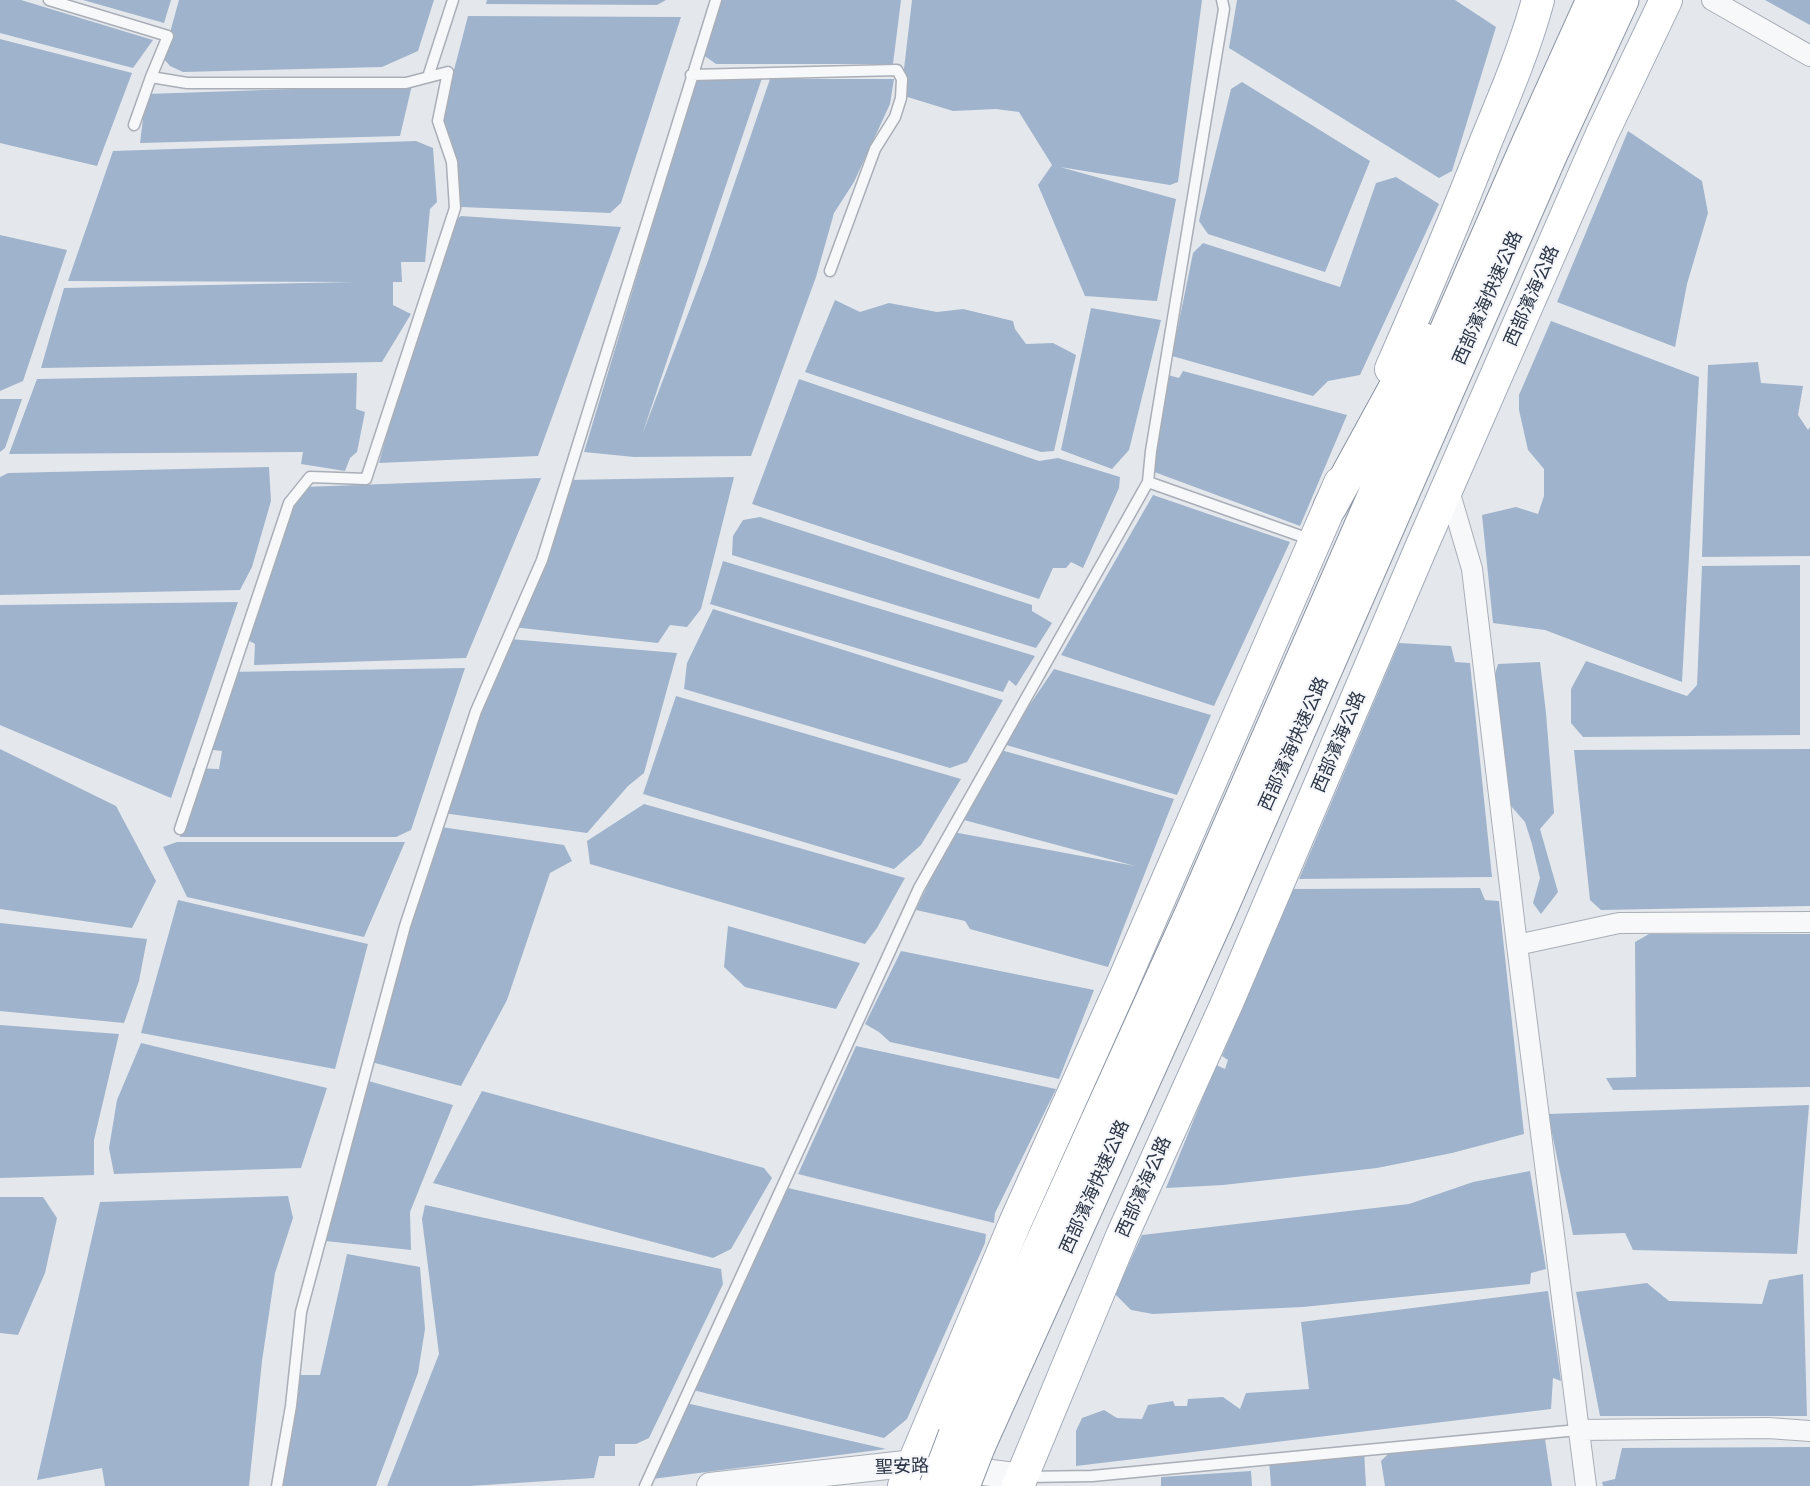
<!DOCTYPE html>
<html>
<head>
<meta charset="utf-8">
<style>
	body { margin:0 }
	canvas { display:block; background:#e4e7ec }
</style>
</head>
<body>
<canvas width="1810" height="1486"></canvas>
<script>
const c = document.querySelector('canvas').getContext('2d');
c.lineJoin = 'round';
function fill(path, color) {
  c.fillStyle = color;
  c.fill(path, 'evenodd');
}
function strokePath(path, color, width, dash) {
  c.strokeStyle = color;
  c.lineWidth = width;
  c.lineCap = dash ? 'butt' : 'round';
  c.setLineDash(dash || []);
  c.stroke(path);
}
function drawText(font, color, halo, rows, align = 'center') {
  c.font = font + ' "Work Sans","Noto Sans TC",sans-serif';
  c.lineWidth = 4.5;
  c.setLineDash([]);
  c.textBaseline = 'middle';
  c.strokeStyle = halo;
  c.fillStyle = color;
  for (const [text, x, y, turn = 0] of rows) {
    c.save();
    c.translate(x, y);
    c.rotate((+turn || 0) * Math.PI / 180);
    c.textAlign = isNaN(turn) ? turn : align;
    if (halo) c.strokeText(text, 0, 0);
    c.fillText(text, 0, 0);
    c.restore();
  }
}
fill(new Path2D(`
	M0,0H21L153,40L133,68L0,33Z
	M83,0H171L164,23Z
	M179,0H434L418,51L382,67L183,72L170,66L163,58Z
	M487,0H666L657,5L486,4Z
	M714,0H901L893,64H716L699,52Z
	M912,0H1202L1178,182L1170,185L1060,167L1176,199L1157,301L1085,296L1038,185L1052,165L1019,112L996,109L953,111L901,95Z
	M1237,0H1455L1496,27L1452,171L1439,178L1229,48Z
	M1765,0H1810V25Z
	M468,16L681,17L621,203L610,213L461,207L441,120Z
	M0,39L132,73L97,166L0,143Z
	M697,77L762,78L642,435L707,264L770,79H894L890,104L854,182L834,213L816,277L751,456L634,457L584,452Z
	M1242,82L1370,161L1325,272L1208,234L1199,221L1231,89Z
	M412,85L400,136L140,143L146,94Z
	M1628,131L1702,181L1708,213L1687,284L1675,347L1557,302Z
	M416,141L433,148L437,202L430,209L425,262H401L402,282H393V305L411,314L382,362L41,368L64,288L355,282L68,281L113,151Z
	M1396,177L1439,204L1360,375L1328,381L1313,396L1172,356L1193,253L1203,243L1340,287L1376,183Z
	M461,216L621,227L538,456L379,463L442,229Z
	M0,235L67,250L23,381L0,391Z
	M835,300L860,312L889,303L937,312L963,309L1013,321L1015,329L1026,344L1053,343L1076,355L1054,451L1041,452L805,372Z
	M1091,308L1161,320L1129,450L1112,469L1061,450Z
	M1551,321L1699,377L1682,682L1545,630L1493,623L1482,515L1516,507L1538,514L1544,496V469L1528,450L1519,410V395Z
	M1758,362L1761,383L1803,386L1798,415L1808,430L1810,427V556L1702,557L1708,365Z
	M1183,371L1347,415L1300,526L1149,470L1168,375L1179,378Z
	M357,373L356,409L365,412L357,452L350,458L345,471L301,464L303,452L9,454L37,379Z
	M799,379L1039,461L1058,458L1120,477L1119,488L1083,568L1071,562L1066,568H1053L1039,599L752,504Z
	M0,399H22L5,448L0,452Z
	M269,467L271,501L252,567L240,590L0,595V477L8,473Z
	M734,477L701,609L687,627L670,625L658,643L512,627L567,480Z
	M541,478L466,658L254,665L255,644L244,638L287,498L304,487Z
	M1153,495L1290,542L1214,706L1061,655Z
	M760,517L1032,605V611L1052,623L1036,648L732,555L733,536L743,520Z
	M723,561L1035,656L1016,686L1009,680L1003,692L710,604Z
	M1800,565V735L1583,737L1571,723V689L1586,661L1687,696L1697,685L1702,566Z
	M238,602L171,798L0,725V605Z
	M713,609L1003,700L967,762L950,768L684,689L687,663Z
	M510,639L677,653L644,773L628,786L587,833L443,813Z
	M1399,643L1451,646L1455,662L1470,663L1492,877L1299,879Z
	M1540,662L1546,713L1554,813L1540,829L1558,892L1541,914L1533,903L1540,878L1532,844L1525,822L1510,805L1494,677L1498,664Z
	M465,668L411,830L396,837H180L193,768L219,769L222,751L204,749L226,672Z
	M1054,669L1211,715L1177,795L1003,744Z
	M676,696L961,779L921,845L894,869L643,794Z
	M0,749L116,806L156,881L132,928L0,909Z
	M1810,749V906L1601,910L1590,900L1574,750Z
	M1001,750L1174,799L1108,967L970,929L965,921L916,910L953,832L1135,866L964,820L962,813Z
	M644,804L905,878L877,928L865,944L590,864L587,841Z
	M441,827L564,845L572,861L550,873L507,1000L461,1086L364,1060Z
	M177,842H405L364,937L187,897L163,847Z
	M1480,888L1485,900L1499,901L1524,1134L1452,1153L1377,1168L1223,1185L1166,1188L1216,1065L1225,1069L1228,1060L1222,1056L1293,889Z
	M178,900L368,944L335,1069L141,1033Z
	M0,923L147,939L139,981L124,1023L0,1011Z
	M728,926L860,963L836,1009L745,987L724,967Z
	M1649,934H1810V1087L1613,1090L1606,1078L1636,1077L1635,942Z
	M901,951L1094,990L1059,1079L890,1042L879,1032L865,1024Z
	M0,1025L119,1034L94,1140V1175L0,1178Z
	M141,1043L327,1088L301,1168L114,1174L109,1148L117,1100Z
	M856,1046L1056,1089L995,1213L994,1223L798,1174Z
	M365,1080L453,1105L410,1212L411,1250L316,1240Z
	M482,1091L764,1168L772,1178L731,1249L713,1258L433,1183Z
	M1809,1105L1797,1254L1633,1250L1625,1233L1573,1235L1548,1114Z
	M1530,1171L1546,1269L1531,1273L1530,1284L1303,1307L1153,1314L1131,1310L1115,1294L1142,1235L1409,1204L1473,1182Z
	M788,1188L986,1234L985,1243L907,1419L884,1438L693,1390Z
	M288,1196L293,1218L275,1273L262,1361L249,1486H105L102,1468L37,1480L100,1202Z
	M0,1197H43L57,1218L45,1273L18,1335L0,1333Z
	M425,1205L721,1269L723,1284L649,1438L636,1444H615V1456H599L594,1478L470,1486H387L439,1354L422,1219Z
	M347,1254L420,1267L425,1329L418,1373L376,1486H279L293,1431L297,1375H320Z
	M1803,1274L1807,1416H1600L1576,1292L1647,1283L1669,1301L1762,1304L1769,1280Z
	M1548,1291L1561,1381L1553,1378L1551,1409L1076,1466V1431L1082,1418L1104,1410L1117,1418L1142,1419L1148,1405L1173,1401L1175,1406H1187L1188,1399L1223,1397L1240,1409L1246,1393L1309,1389L1301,1322Z
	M686,1403L886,1449L652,1479Z
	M1545,1439L1552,1486H1385L1381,1461L1389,1453Z
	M1810,1447V1486H1603L1602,1482L1615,1479L1622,1448Z
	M1364,1450L1366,1486H1271L1269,1460Z
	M1251,1471L1252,1486H1161V1477Z`), '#9fb4cc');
const service = new Path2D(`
	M49,0L168,36L151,77L187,83H406L448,72L438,121L452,162L455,208L366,479L310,477L289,503L180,829
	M691,75L897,70L902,79L901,98L895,117L875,149L830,271
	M428,77L453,0
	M134,125L151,77
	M1148,482L1312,540
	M1025,1477L1092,1476L1578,1430
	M277,1486L291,1406L301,1312L405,926L476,711L542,560L716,0
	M645,1486L919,888L1148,482L1151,451L1224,9L1222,0`);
const minor = new Path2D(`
	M1712,0L1810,56
	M1448,487L1472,569L1517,945L1586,1486
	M1517,945L1619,923L1810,922
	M1578,1430L1768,1428L1810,1431`);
const tertiary = new Path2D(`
	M710,1486L914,1463L1022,1477`);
const primary = new Path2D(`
	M1391,369C1424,294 1456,218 1486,141C1505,95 1525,48 1538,0
	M904,1486L1015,1223L1121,987L1340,483
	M1018,1486L1122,1236L1227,1003L1420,550L1602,134L1666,0`);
const trunk = new Path2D(`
	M1330,507L1422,339
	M955,1435L1193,910L1527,146L1593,0
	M979,1445L1216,920L1550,156L1622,0`);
strokePath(service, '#a9aeb7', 13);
strokePath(minor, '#a9aeb7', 22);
strokePath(tertiary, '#a9aeb7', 28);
strokePath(primary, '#a3abb8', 34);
strokePath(trunk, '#8b94a3', 35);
strokePath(service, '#f7f8fa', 10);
strokePath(minor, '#f7f8fa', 20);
strokePath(tertiary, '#f7f8fa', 26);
strokePath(primary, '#fff', 32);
strokePath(trunk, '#fff', 33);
const trunkBridge = new Path2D(`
	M936,1486L955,1435
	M963,1486L979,1445`);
strokePath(trunkBridge, '#8b94a3', 35, []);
strokePath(trunkBridge, '#fff', 33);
drawText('18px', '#2b3445', '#f4f6f9', [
	["西部濱海公路",1532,296,-66],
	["西部濱海快速公路",1488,298,-66],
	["西部濱海公路",1339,742,-67],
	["西部濱海快速公路",1294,744,-66],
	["西部濱海快速公路",1095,1187,-66],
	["西部濱海公路",1144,1187,-66],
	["聖安路",902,1467,-2]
]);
</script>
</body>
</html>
